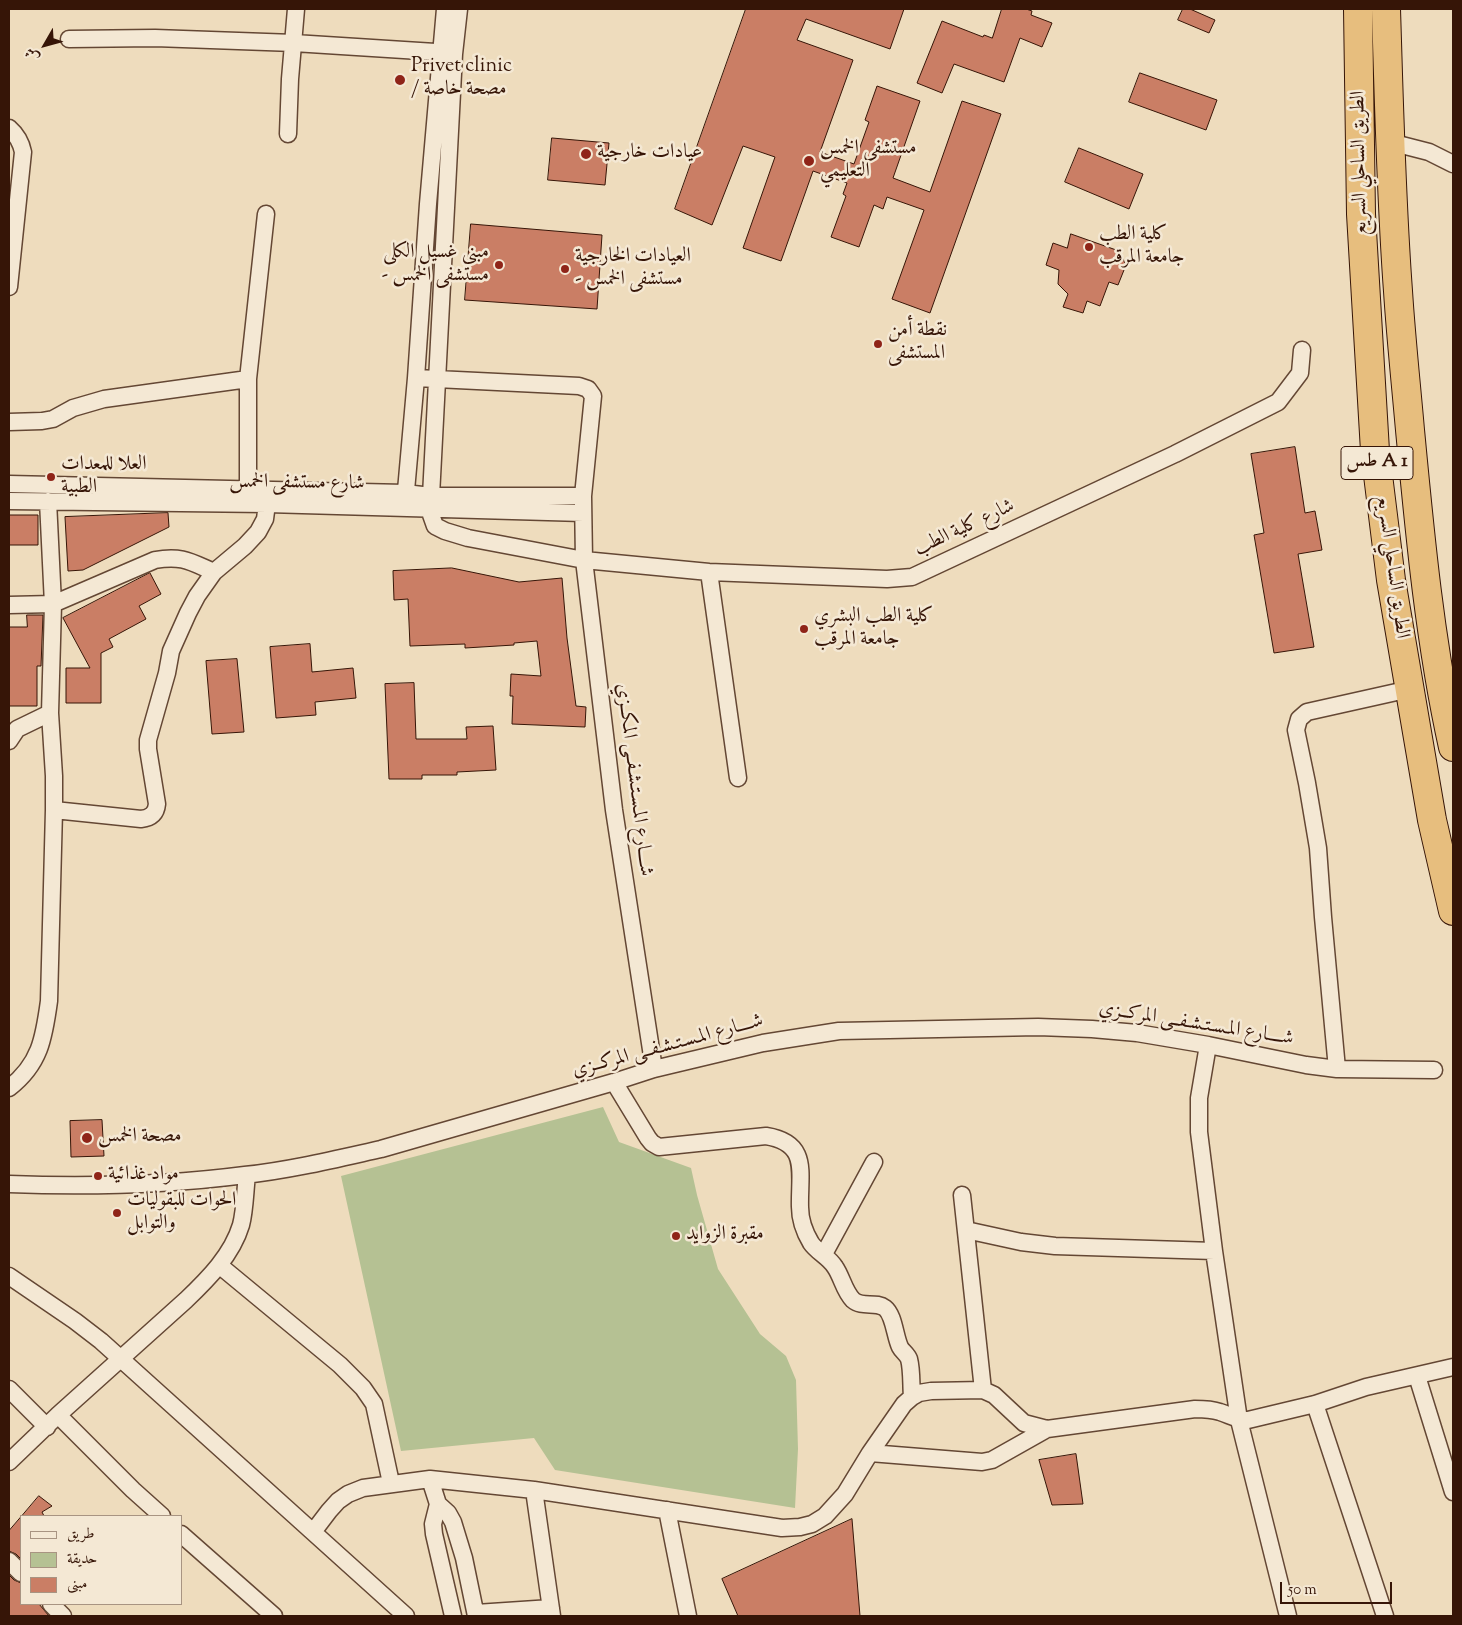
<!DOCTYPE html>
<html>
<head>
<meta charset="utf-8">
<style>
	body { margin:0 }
	#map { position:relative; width:1462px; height:1625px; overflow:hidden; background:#eedcbd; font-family:"Sorts Mill Goudy",Amiri,serif }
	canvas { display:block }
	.frame { position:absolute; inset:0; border:10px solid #361507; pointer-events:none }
	.legend { position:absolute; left:20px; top:1515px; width:162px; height:90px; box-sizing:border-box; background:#f4e8d4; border:1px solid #a89482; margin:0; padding:6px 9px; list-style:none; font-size:15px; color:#361507 }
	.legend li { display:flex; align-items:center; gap:10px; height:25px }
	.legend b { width:25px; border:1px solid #a89482 }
	.north { position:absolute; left:20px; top:20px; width:50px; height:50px; -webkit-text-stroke:4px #f4e8d4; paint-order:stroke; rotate:232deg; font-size:14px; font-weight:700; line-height:20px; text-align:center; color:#361507 }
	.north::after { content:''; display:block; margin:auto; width:18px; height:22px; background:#361507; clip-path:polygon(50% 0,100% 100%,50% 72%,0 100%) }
	.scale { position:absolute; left:1280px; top:1582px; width:112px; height:22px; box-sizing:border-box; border:2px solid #361507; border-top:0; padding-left:6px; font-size:15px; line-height:18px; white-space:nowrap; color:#361507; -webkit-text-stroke:4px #f4e8d4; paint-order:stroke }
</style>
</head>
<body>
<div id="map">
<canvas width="1462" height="1625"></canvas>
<div class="frame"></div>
<ul class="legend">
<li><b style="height:6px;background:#f4e8d4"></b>طريق</li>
<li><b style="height:14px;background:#b5c193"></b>حديقة</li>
<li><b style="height:14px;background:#ca7e65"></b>مبنى</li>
</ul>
<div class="north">ش</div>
<div class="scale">50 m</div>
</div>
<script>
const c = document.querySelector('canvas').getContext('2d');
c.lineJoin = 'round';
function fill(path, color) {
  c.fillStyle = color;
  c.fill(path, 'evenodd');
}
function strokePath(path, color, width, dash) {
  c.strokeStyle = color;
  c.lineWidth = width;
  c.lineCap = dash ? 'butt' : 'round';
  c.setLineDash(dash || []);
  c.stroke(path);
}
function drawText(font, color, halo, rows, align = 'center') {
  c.font = font + ' "Sorts Mill Goudy",Amiri,serif';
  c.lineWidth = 5;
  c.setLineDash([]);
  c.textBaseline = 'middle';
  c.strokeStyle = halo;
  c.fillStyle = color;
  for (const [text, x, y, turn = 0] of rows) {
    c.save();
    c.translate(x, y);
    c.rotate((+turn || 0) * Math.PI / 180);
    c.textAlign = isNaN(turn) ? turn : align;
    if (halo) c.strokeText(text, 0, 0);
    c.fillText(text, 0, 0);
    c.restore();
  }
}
fill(new Path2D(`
	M603,1107L619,1142L691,1168L697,1195L718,1269L760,1334L786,1356L796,1380L798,1449L795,1508L555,1470L534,1438L401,1451L341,1176Z`), '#b5c193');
const building = new Path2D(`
	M746,9H904L890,49L806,19L797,40L853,60L820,152L854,164L869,122L865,120L877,86L920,101L893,178L930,192L962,101L1001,114L930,313L892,299L924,210L887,197L883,209L874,205L859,247L831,237L846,196L843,194L847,183L813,171L781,261L743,248L775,157L743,146L712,225L675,209Z
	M1002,9H1026L1032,11L1031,15L1052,23L1042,47L1020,38L1004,82L954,64L942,93L917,83L942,21L983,37L984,35L992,38Z
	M1183,9H1190L1215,20L1209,33L1178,20Z
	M1140,73L1217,100L1206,130L1129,102Z
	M552,138L609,143L605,185L548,180Z
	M1079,148L1143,174L1129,209L1065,182Z
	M471,224L602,235L597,309L465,300Z
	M1071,234L1119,251L1126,265L1118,285L1109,282L1100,306L1087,301L1083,313L1063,307L1068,294L1058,284L1059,270L1046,265L1053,243L1067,248Z
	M1295,447L1305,513L1315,511L1322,550L1298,554L1314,647L1274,653L1254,535L1264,533L1251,454Z
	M168,513L169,527L83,570L68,571L65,517Z
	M9,515H38V545H9Z
	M452,568L519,582L562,578L567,638L576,706L586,707L585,727L512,724L513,696H510L511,674L541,676L537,641L514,643V645L465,648V644L410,646L408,599L394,600L393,571Z
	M150,573L161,594L139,606L146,619L109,639L113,647L101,653V703H66V668H90L63,618Z
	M27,615H43L41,666H37V706H9V627H27Z
	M310,644L312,672L353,668L356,698L315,702L316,715L276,718L270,647Z
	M237,659L244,732L212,734L206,661Z
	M414,683L416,739H467L466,727L493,726L496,770L457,772V775H422V779H389L385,684Z
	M102,1120L104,1156L71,1157L70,1121Z
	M1076,1454L1083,1504L1052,1505L1039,1460Z
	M39,1496L52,1506L42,1512L44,1516H22Z
	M21,1517V1559L16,1554L9,1551V1531Z
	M852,1519L860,1616H738L722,1579Z
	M9,1575L14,1580L21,1583V1604H39L49,1616H9Z`);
fill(building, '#ca7e65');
strokePath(building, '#361507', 1);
const street = new Path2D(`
	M459,9L454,54L431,496L429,509L435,526L445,531L468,538L584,560L709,572L887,579L912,577L1175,454L1278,402L1300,373L1302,350
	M69,39L155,38L294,43L451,53
	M9,128C17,135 21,142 23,152L9,287
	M288,134L290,79L296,9
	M1390,142L1429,152L1453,164
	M416,378L579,386L588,389L593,396L583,496L584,560L614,810L654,1069
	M248,379L266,214
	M9,422L42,421L53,419L73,408L104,399L248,379V490
	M9,484L405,493L431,496H583
	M9,501L267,504L583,513
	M405,502L416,378L428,204L445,9
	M709,572L738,778
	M9,605L53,604L48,501
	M9,741L17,729L50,713L53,604L155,560C182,555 191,562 214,572
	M54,810L141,819C150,818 156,814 157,804L148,749V740L167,673L171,651L188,613L197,596L214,572L245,546L258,532L265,519L267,504
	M1208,1045L1199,1098V1132L1214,1251L1239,1420L1288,1616
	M1337,1069L1323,917L1318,848L1307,783L1296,730L1299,719L1307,712L1410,689
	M614,1082L648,1138L652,1143L659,1147L766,1136C810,1143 799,1173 800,1207C800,1219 805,1233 811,1243C817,1252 829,1257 835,1267C842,1277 844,1291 853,1300C862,1308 876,1301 885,1308C894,1315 895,1337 900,1347C902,1351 907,1354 909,1359C912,1370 911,1385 912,1397
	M9,1088C40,1064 44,1038 49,1001L54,810V776L50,713
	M9,1184C87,1187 168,1185 245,1175C291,1170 336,1159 381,1149L614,1082L654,1069L763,1043L839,1031L1038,1027L1092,1029L1137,1033L1208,1045L1306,1065L1337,1069L1434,1070
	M962,1195L983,1390
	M966,1230L1021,1242L1055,1246L1214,1251
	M824,1254L874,1162
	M219,1265L340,1365L363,1388L374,1404L391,1483
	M9,1276L75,1321L101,1341L406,1616
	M1417,1376L1453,1492
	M9,1389L47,1427
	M1315,1404L1385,1616
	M58,1415L133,1490L162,1516
	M870,1453L982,1462L992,1460L1047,1429
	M9,1462L58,1415L186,1300C208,1279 232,1255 241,1225C245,1210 245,1191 247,1175
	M430,1479L438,1504L448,1513L453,1522L464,1558L476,1616
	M534,1490L552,1616
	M438,1504L433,1524L434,1534L453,1616
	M667,1510L688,1616
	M313,1532L329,1511L338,1501L348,1494L363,1488L430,1479L534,1490L782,1528L800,1527L812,1524L825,1516L845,1494L870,1453L904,1404L912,1397L919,1393L931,1391L983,1390L994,1395L1024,1423L1047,1429L1195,1409C1203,1409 1211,1409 1220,1412C1230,1415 1237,1420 1248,1420L1315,1404L1366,1387L1453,1367
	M181,1534L274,1616
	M9,1561L21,1573
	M51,1604L63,1616
	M476,1613L551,1608`);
const highway = new Path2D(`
	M1358,9L1361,214L1375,451L1391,580L1432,820L1453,911
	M1386,9C1389,103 1391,197 1398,291C1401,338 1406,384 1410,430C1420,536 1430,643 1453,747`);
strokePath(street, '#644734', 19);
strokePath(highway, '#361507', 30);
strokePath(street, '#f4e8d4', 16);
strokePath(highway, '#e7be7e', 28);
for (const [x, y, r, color] of [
	[400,80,6,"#8f2418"],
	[586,154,6,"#8f2418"],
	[809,161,6,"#8f2418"],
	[1089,247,5,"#8f2418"],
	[499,265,5,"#8f2418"],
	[565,269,5,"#8f2418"],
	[878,344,5,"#8f2418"],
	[51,477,5,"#8f2418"],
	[804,629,5,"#8f2418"],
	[87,1138,6,"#8f2418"],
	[98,1176,5,"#8f2418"],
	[117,1213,5,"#8f2418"],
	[676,1236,5,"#8f2418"]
]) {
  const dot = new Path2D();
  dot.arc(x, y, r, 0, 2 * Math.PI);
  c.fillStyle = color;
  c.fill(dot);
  strokePath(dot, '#f4e8d4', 2);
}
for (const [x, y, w] of [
	[1377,463,72]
]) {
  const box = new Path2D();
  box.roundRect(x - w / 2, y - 16.5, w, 33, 4);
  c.fillStyle = '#f4e8d4';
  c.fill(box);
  strokePath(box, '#361507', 1);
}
drawText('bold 19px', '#361507', null, [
	["طس A 1",1377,463]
]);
drawText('20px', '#361507', '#f4e8d4', [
	["Privet clinic",411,68],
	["/ مصحة خاصة",411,91],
	["مستشفى الخمس",820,150],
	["التعليمي",820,173],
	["عيادات خارجية",597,154],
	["كلية الطب",1099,236],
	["جامعة المرقب",1099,259],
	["مبنى غسيل الكلى",489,254,"right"],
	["- مستشفى الخمس",489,277,"right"],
	["العيادات الخارجية",575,258],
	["- مستشفى الخمس",575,281],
	["نقطة أمن",888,332],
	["المستشفى",888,355],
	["العلا للمعدات",61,466],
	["الطبية",61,489],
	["كلية الطب البشري",814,618],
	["جامعة المرقب",814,641],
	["مصحة الخمس",98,1138],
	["مواد غذائية",108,1176],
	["الحوات للبقوليات",127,1202],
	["والتوابل",127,1225],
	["مقبرة الزوايد",686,1236]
], 'left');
drawText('20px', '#361507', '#f4e8d4', [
	["الطريق الساحلي السريع",1361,163,-91],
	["شارع مستشفى الخمس",297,484,1],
	["شارع كلية الطب",965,529,-25],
	["الطريق الساحلي السريع",1391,567,82],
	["شــــارع المـسـتـشـفــى المكــزي",633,780,83],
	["شــــارع المـسـتـشـفــى المركــزي",1196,1025,9],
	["شــــارع المـسـتـشـفــى المركــزي",668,1047,-15]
]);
</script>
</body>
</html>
